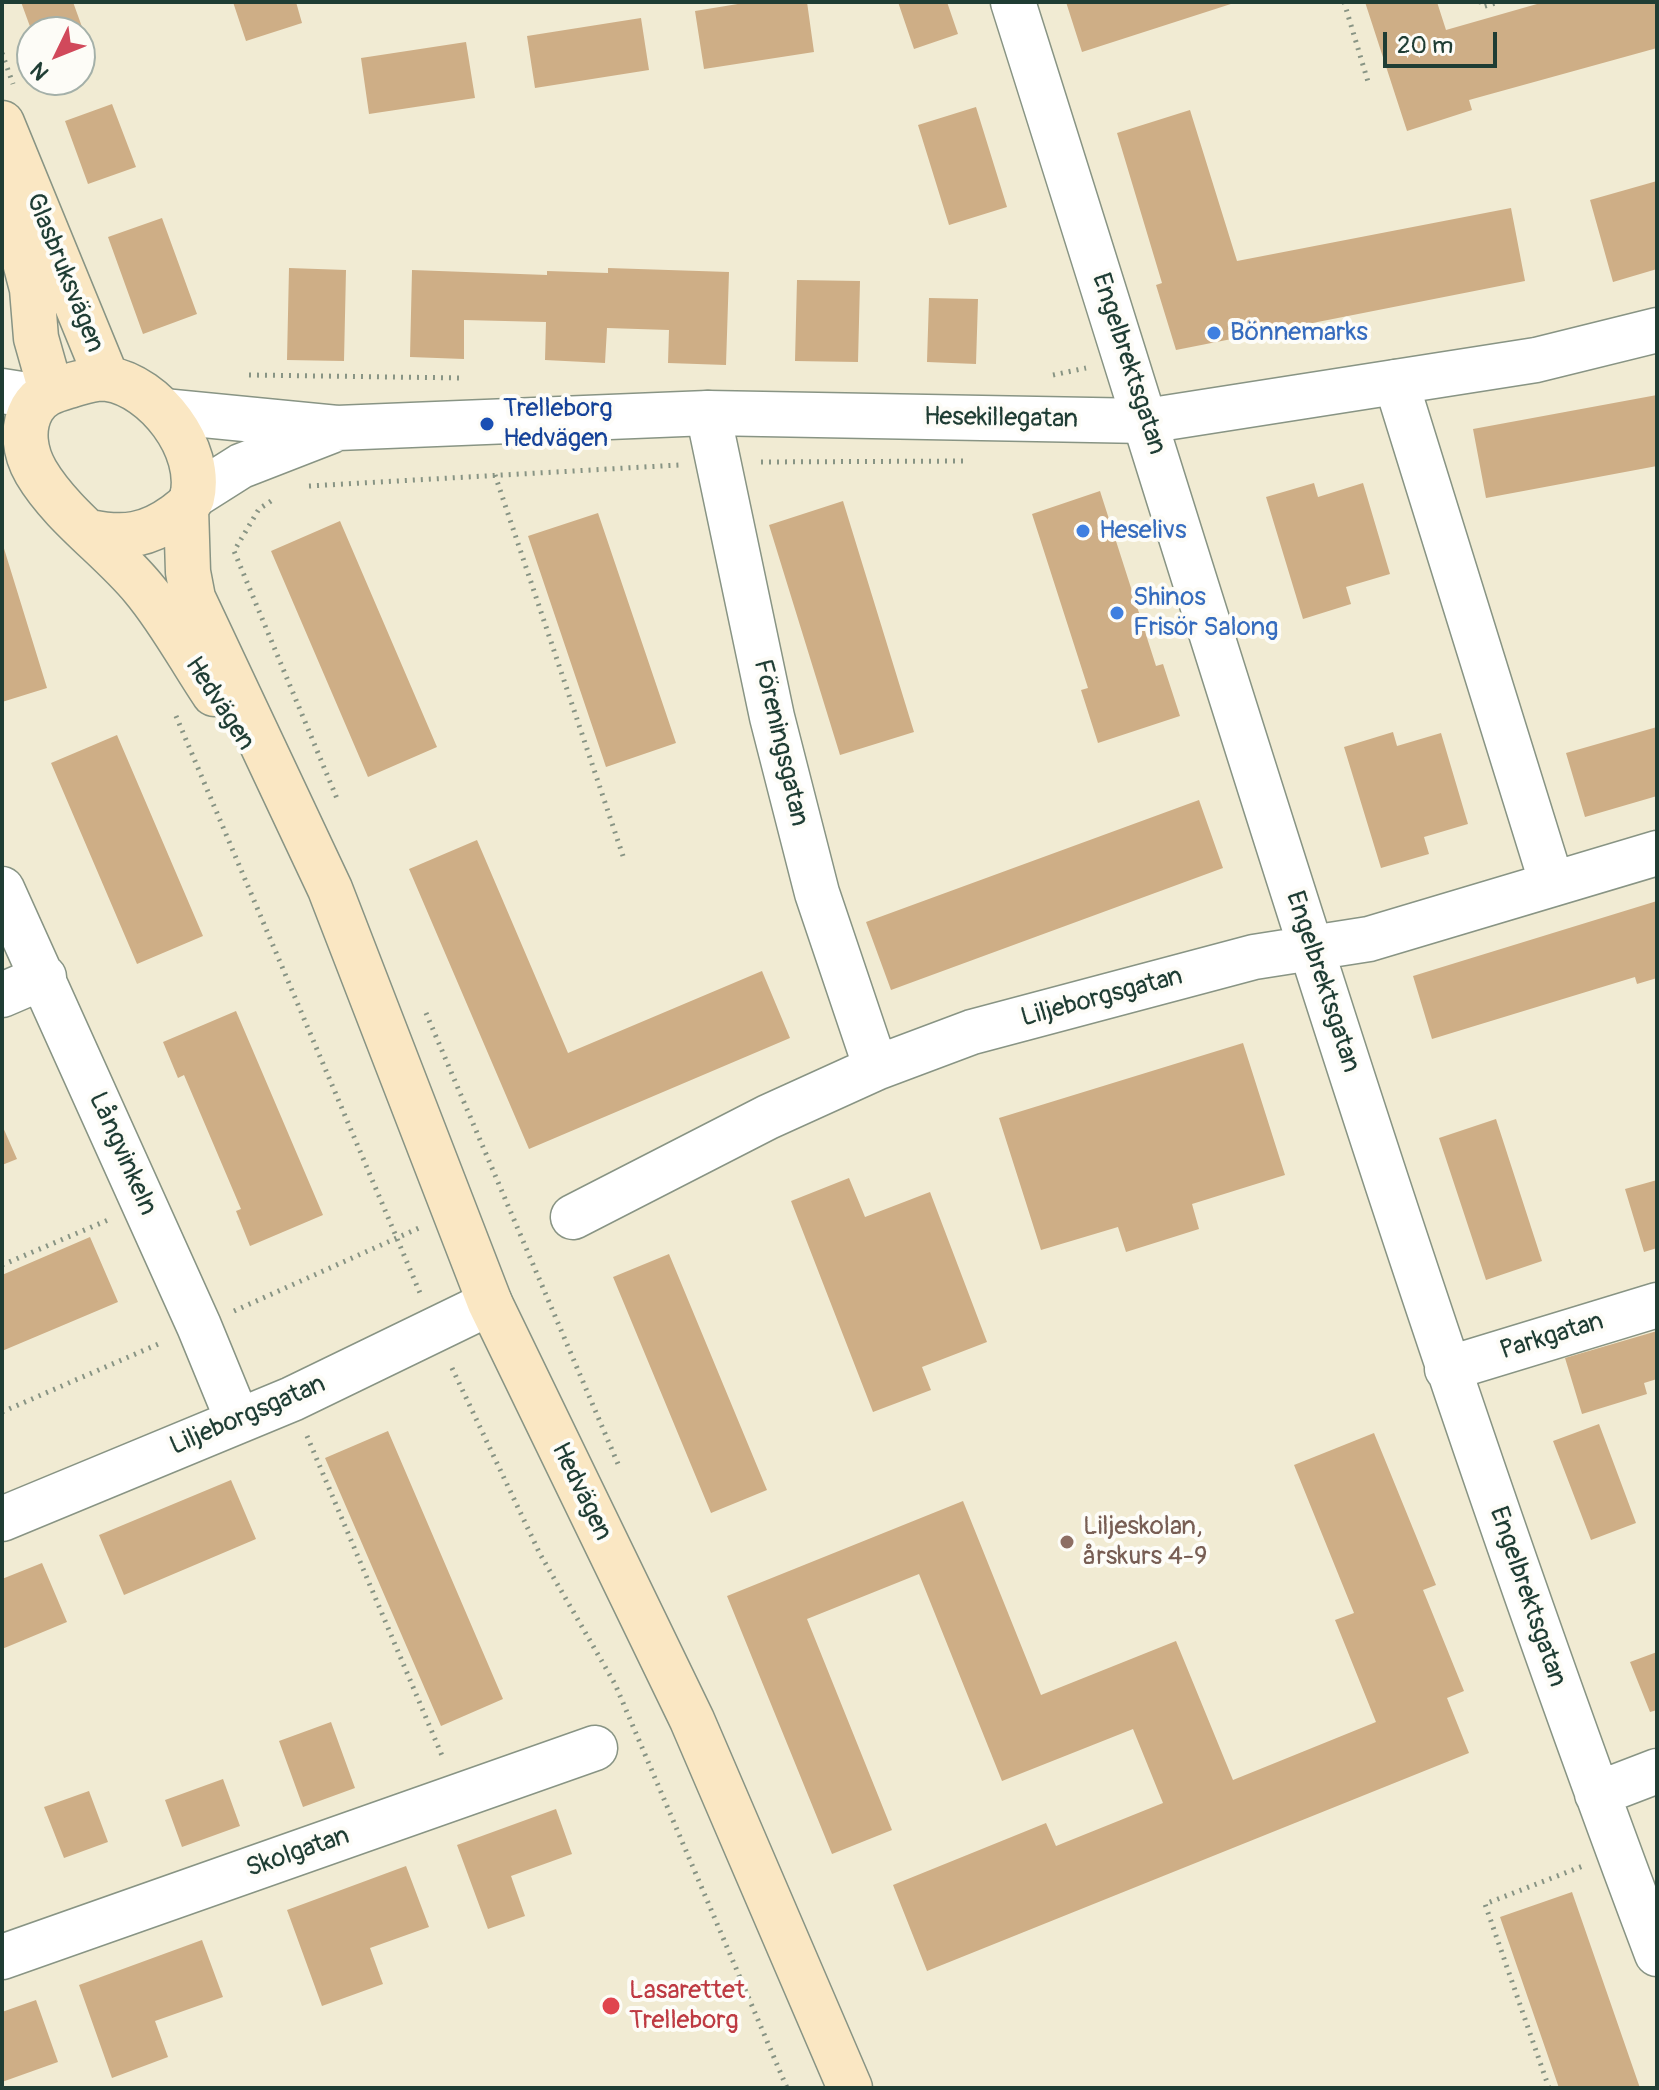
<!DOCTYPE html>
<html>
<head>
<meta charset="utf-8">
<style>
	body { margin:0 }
	#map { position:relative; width:1659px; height:2090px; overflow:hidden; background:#f1ebd3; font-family:Pangolin,sans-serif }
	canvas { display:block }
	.frame { position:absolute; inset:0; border:4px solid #1f3d34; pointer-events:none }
	.north { position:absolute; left:16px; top:16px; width:80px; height:80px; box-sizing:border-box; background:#fdfcf7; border:2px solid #a4b0a9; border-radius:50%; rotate:227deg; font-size:22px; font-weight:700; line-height:32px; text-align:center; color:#1f3d34 }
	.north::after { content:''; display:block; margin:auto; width:28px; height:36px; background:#d1495b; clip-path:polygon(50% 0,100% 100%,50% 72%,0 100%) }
	.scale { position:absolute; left:1383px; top:32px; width:114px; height:36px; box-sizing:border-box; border:4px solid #1f3d34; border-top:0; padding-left:10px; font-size:24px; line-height:28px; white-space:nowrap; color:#1f3d34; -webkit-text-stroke:6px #fdfcf7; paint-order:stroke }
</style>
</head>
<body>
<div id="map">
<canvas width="1659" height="2090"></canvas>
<div class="frame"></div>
<div class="north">N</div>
<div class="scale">20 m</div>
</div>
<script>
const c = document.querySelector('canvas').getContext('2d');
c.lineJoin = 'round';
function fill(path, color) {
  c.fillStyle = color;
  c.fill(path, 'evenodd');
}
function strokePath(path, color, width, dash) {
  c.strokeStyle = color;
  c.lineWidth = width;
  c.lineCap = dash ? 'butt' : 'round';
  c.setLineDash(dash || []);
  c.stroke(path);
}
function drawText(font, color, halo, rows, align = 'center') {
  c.font = font + ' Pangolin,sans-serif';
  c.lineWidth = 8;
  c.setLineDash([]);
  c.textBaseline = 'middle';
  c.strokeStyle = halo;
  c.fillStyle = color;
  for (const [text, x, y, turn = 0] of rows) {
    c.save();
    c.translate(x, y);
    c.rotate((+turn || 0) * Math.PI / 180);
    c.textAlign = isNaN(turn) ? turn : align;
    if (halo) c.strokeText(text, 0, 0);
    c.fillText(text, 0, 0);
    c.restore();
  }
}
fill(new Path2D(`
	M21,2H73L86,38L80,40V32H32Z
	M233,2H296L302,23L246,41Z
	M750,2H807L814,52L704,69L695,11Z
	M898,2H947L958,34L914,49Z
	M1066,2H1234V3L1082,52Z
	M1365,2H1437L1446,30L1544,2H1657V48L1469,100L1472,110L1407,131Z
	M641,18L649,70L535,88L527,36Z
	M466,42L475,98L369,114L361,58Z
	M112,104L136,167L88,184L65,121Z
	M976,107L1007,207L949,225L918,125Z
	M1190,110L1237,261L1511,208L1525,281L1176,350L1156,285L1162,283L1117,133Z
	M1657,181V269L1613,282L1590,200Z
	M162,218L197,314L143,334L108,237Z
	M289,268L346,270L344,361L287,360Z
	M608,268L729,272L726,365L668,363L669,330L607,328L605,363L545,360L546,322L464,320V359L410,357L412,270L547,275V271L608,273Z
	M797,280L860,281L858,362L795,361Z
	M929,298L978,299L976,364L927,362Z
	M1657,395V466L1486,498L1473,429Z
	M1314,483L1318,497L1363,483L1390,574L1346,587L1351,604L1303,619L1266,497Z
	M1100,491L1156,666L1163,664L1180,716L1098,743L1081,690L1088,688L1032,514Z
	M843,501L914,732L840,755L769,525Z
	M598,513L676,743L606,767L528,536Z
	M340,521L437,747L368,777L271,551Z
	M2,542L47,688L2,702Z
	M1657,727V796L1585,817L1566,753Z
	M1393,732L1397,746L1441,733L1468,824L1424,837L1429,854L1381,868L1344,747Z
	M117,735L203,936L137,964L51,763Z
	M1199,800L1223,868L891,990L866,922Z
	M477,840L568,1053L762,971L790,1038L529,1149L409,869Z
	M1657,901V978L1637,984L1635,977L1432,1039L1413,976Z
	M236,1011L323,1215L250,1246L236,1211L241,1209L184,1075L178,1078L163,1042Z
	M1243,1043L1285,1175L1192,1204L1199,1229L1126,1252L1118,1227L1041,1250L999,1118Z
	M1496,1119L1542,1261L1486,1280L1439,1138Z
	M2,1125L17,1159L2,1165Z
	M849,1178L865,1217L930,1192L987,1342L922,1367L931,1390L873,1412L791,1201Z
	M1657,1180V1248L1644,1252L1625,1189Z
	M90,1237L118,1302L2,1351V1275Z
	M669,1254L767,1490L711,1513L613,1277Z
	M1657,1331V1379L1644,1383L1647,1394L1582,1414L1565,1358Z
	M1599,1424L1636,1523L1591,1540L1553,1441Z
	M388,1431L503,1699L441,1726L325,1458Z
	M1374,1433L1436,1585L1423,1590L1464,1691L1447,1698L1469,1753L927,1971L893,1885L1046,1823L1056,1846L1163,1803L1133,1729L1002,1781L919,1574L807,1619L892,1830L832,1854L727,1596L963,1501L1041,1695L1176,1641L1233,1780L1376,1722L1335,1620L1354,1613L1294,1465Z
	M231,1480L256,1539L124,1595L99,1535Z
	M42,1563L67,1622L2,1649V1579Z
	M1657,1652V1710L1650,1712L1630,1662Z
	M331,1722L355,1788L303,1807L279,1741Z
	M223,1779L240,1826L182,1847L165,1800Z
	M89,1791L108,1842L64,1858L44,1807Z
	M556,1809L572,1854L511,1876L525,1916L488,1929L457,1845Z
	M406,1866L429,1927L370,1948L383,1984L322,2006L287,1910Z
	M1572,1892L1640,2088H1559L1500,1917Z
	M202,1940L223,1997L155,2021L168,2057L112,2078L79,1985Z
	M36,2000L58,2062L2,2082V2012Z`), '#ceae86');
const minor = new Path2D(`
	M1013,2C1220,655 1415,1313 1657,1954
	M1396,382L1552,884
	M708,413L772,717L817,893L876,1068
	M2,889L199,1326L238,1421
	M2,995L44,977
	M573,1217L768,1117L876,1068L972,1032L1254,957L1369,939L1657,853
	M1447,1369L1657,1305
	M2,1519L292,1399L490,1303
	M1597,1794L1657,1771
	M2,1957L595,1748`);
const tertiary = new Path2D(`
	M2,391L40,397
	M163,411L337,428L708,413L1146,421L1536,360L1657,330
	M192,497L241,466L331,431`);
const secondary = new Path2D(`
	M2,123L107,379
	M8,197L32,289L36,338L51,391
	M186,508L188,572L193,598L330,889L490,1303L692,1720L850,2088
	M90,532C124,539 147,536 176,515C182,510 189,506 192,498C204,449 155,386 108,379C97,377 83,382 72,385C56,390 41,393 32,409C21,429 25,453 36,472C62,516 111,549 143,588C170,620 191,660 214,694`);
strokePath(minor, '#889484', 47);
strokePath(tertiary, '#889484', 47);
strokePath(secondary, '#889484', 47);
strokePath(new Path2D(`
	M1344,2L1369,85
	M1481,2L1482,7L1499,2
	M2,53L13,84
	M249,375L463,378
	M1053,375L1086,368
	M761,462L966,461
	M495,475L624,859
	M309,486L679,465
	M271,501L259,509L234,551L338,801
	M176,716L420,1293
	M426,1013L618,1464
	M2,1265L108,1220
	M234,1311L419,1228
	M452,1368L540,1554L615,1684L787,2088
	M2,1412L163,1342
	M307,1436L443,1758
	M1549,2088L1485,1904L1583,1866`), '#889484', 5, [2, 6]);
strokePath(minor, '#fff', 44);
strokePath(tertiary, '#fff', 44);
strokePath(secondary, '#fae7c3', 44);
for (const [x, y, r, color] of [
	[1214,333,8,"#3f7fe0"],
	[487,424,8,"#1a4fb4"],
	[1083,531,8,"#3f7fe0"],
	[1117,613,8,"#3f7fe0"],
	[1067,1542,8,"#8d6e63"],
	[611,2006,10,"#e0444e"]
]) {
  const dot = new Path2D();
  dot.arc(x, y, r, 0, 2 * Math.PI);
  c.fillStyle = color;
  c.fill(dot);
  strokePath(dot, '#fdfcf7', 3);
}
drawText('26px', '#1f3d34', '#fdfcf7', [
	["Glasbruksvägen",64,273,68],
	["Engelbrektsgatan",1128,364,72],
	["Hesekillegatan",1001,419,1],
	["Hedvägen",219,704,57],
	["Föreningsgatan",780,743,77],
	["Engelbrektsgatan",1322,982,72],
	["Liljeborgsgatan",1102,998,-15],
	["Långvinkeln",122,1154,66],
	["Parkgatan",1552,1337,-17],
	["Liljeborgsgatan",248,1416,-23],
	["Hedvägen",581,1492,64],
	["Engelbrektsgatan",1527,1597,71],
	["Skolgatan",298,1853,-19]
]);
drawText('26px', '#366cbe', '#fdfcf7', [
	["Bönnemarks",1230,333],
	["Heselivs",1099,531],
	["Shinos",1133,598],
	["Frisör Salong",1133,628]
], 'left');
drawText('26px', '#164399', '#fdfcf7', [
	["Trelleborg",503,409],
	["Hedvägen",503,439]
], 'left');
drawText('26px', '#785e54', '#fdfcf7', [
	["Liljeskolan,",1083,1527],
	["årskurs 4-9",1083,1557]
], 'left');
drawText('26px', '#be3a42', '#fdfcf7', [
	["Lasarettet",629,1991],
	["Trelleborg",629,2021]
], 'left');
</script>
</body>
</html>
